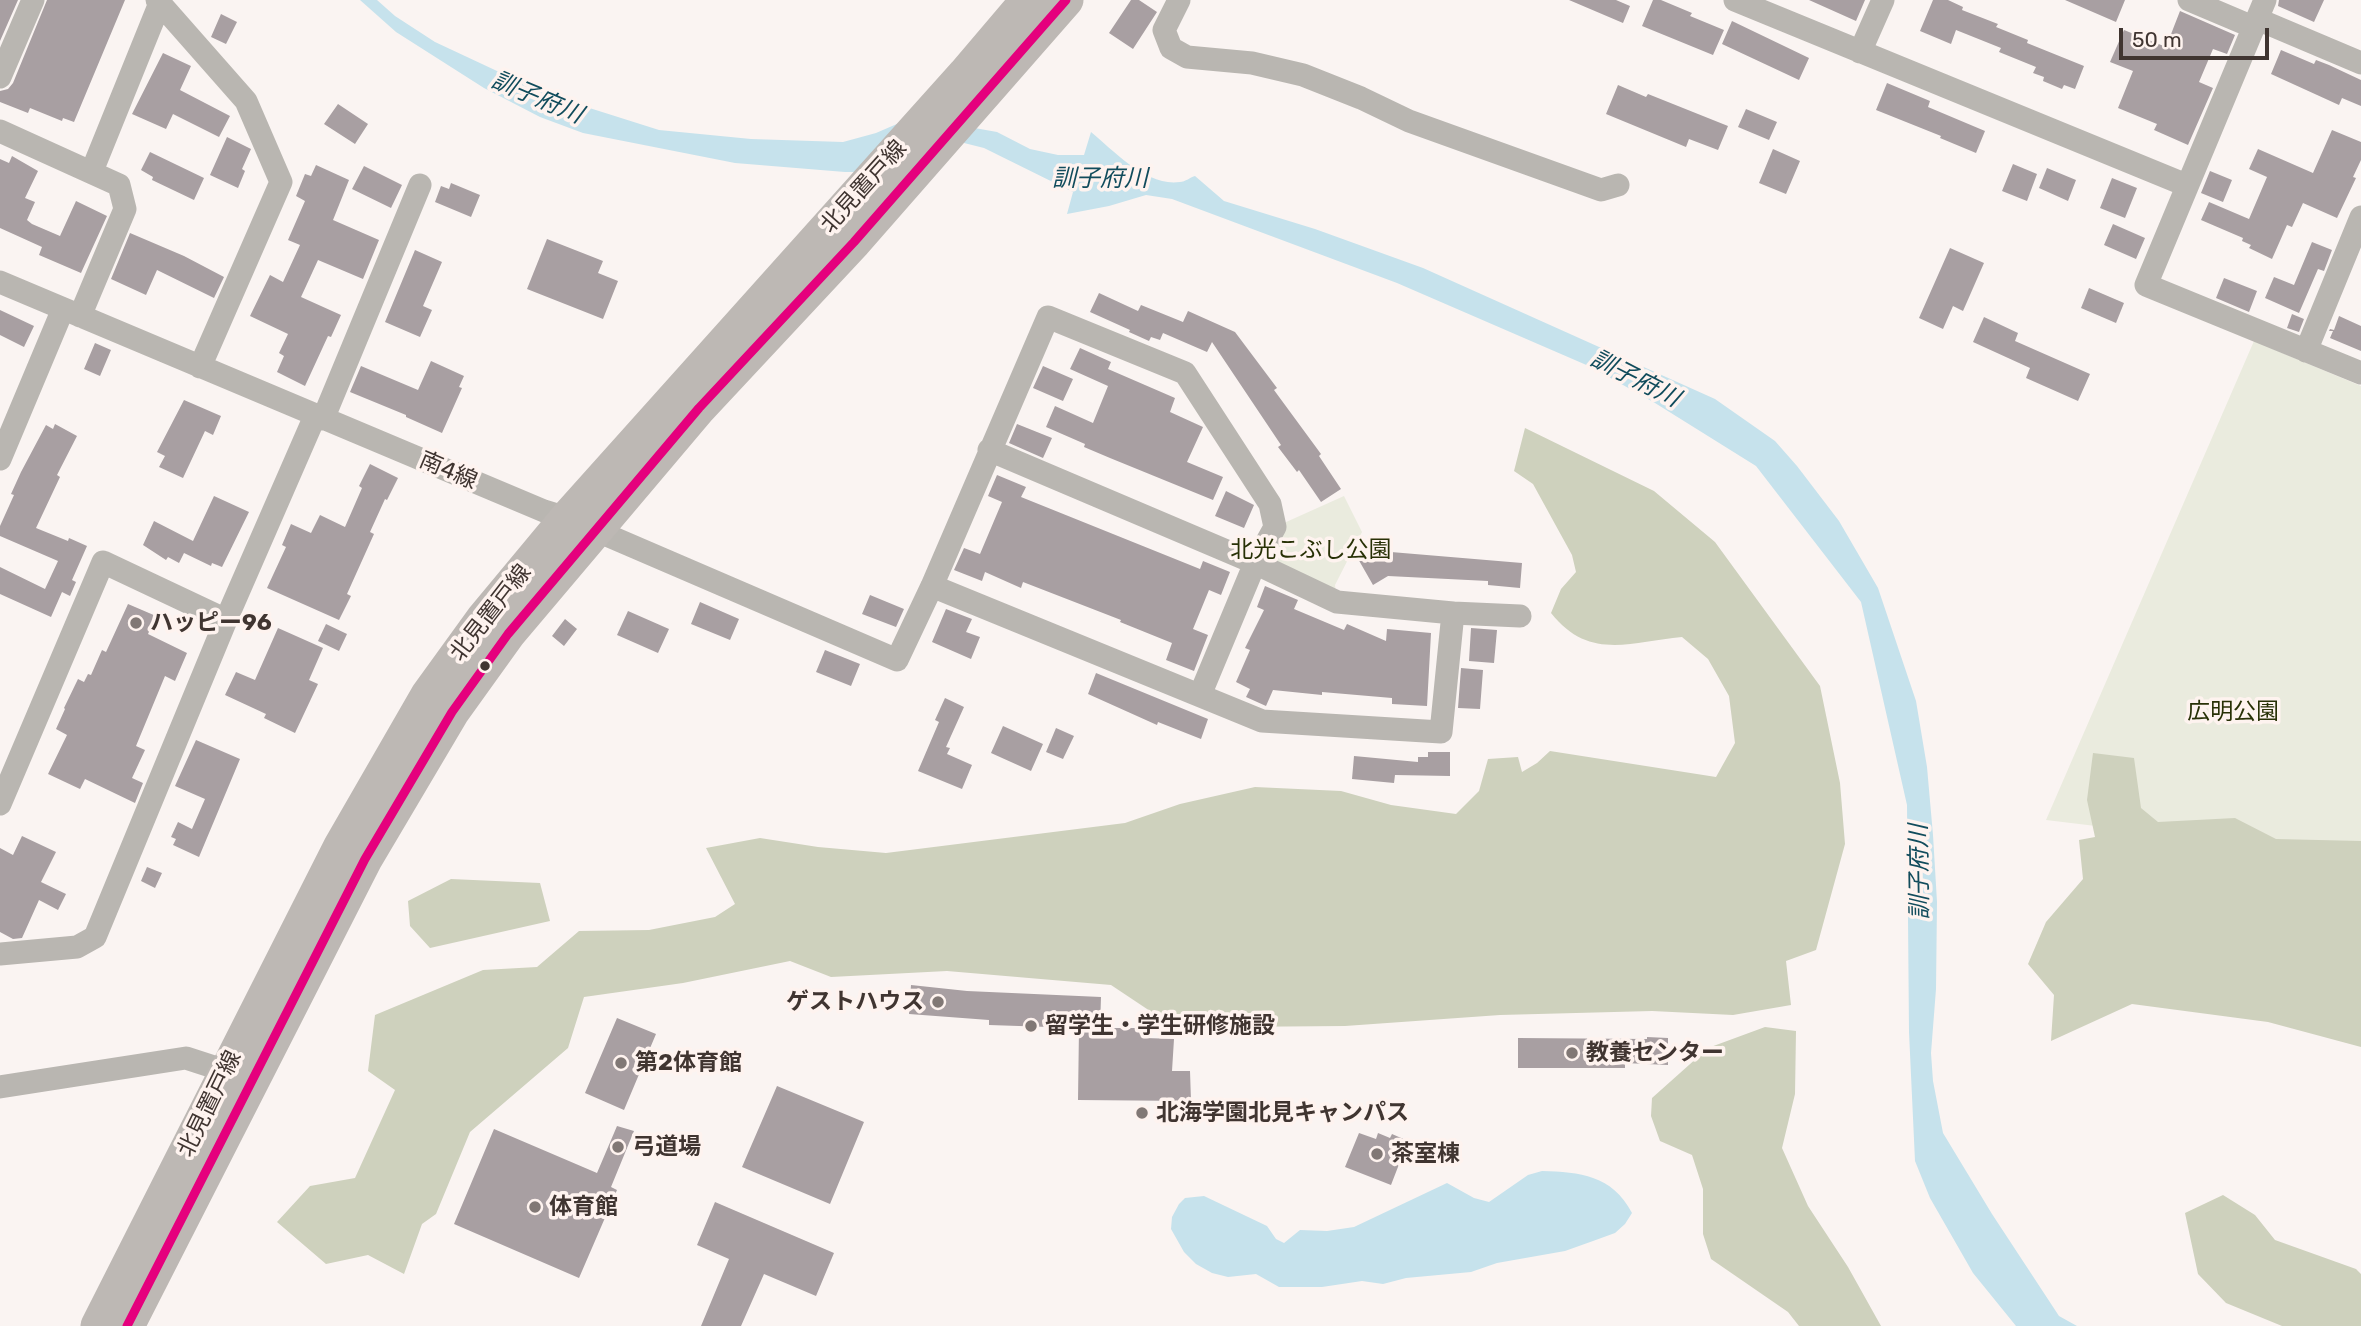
<!DOCTYPE html>
<html>
<head>
<meta charset="utf-8">
<style>
	body { margin:0 }
	#map { position:relative; width:2361px; height:1326px; overflow:hidden; background:#faf4f2; font-family:Rubik,sans-serif }
	canvas { display:block }
	.scale { position:absolute; left:2119px; top:28px; width:150px; height:32px; box-sizing:border-box; border:4px solid #403531; border-top:0; padding-left:9px; font-size:21px; line-height:24px; white-space:nowrap; color:#403531; -webkit-text-stroke:5px #fef3ef; paint-order:stroke }
</style>
</head>
<body>
<div id="map">
<canvas width="2361" height="1326"></canvas>
<div class="scale">50 m</div>
</div>
<script>
const c = document.querySelector('canvas').getContext('2d');
c.lineJoin = 'round';
function fill(path, color) {
  c.fillStyle = color;
  c.fill(path, 'evenodd');
}
function strokePath(path, color, width, dash) {
  c.strokeStyle = color;
  c.lineWidth = width;
  c.lineCap = dash ? 'butt' : 'round';
  c.setLineDash(dash || []);
  c.stroke(path);
}
function drawText(font, color, halo, rows, align = 'center') {
  c.font = font + ' Rubik,"Noto Sans JP",sans-serif';
  c.lineWidth = 7;
  c.setLineDash([]);
  c.textBaseline = 'middle';
  c.strokeStyle = halo;
  c.fillStyle = color;
  for (const [text, x, y, turn = 0] of rows) {
    c.save();
    c.translate(x, y);
    c.rotate((+turn || 0) * Math.PI / 180);
    c.textAlign = isNaN(turn) ? turn : align;
    if (halo) c.strokeText(text, 0, 0);
    c.fillText(text, 0, 0);
    c.restore();
  }
}
fill(new Path2D(`
	M2254,341L2361,386V858L2046,820Z
	M1344,496L1362,532L1335,585L1337,602L1255,563L1275,527Z`), '#eaebde');
fill(new Path2D(`
	M1525,428L1654,491L1715,542L1820,686L1840,783L1845,844L1816,950L1786,961L1791,1005L1733,1015L1652,1011L1500,1015L1345,1026L1226,1027L1153,1013L1111,985L947,971L831,977L790,961L683,983L584,997L568,1048L470,1132L436,1214L422,1224L404,1274L368,1255L326,1264L277,1222L310,1186L355,1178L395,1090L368,1071L375,1015L483,970L537,967L579,931L649,930L715,917L735,904L706,848L760,838L818,847L886,853L1125,823L1180,804L1255,787L1341,791L1391,805L1456,814L1479,791L1488,759L1518,757L1522,772L1537,763L1550,751L1716,777L1735,743L1729,696L1708,659L1682,637C1630,642 1589,661 1551,613L1561,589L1576,572L1572,555L1533,484L1514,471Z
	M2093,753L2134,758L2141,808L2158,822L2235,818L2276,839L2361,841V1047L2268,1022L2132,1004L2051,1041L2054,995L2028,964L2046,922L2083,879L2079,840L2095,837L2087,800Z
	M451,879L540,883L550,921L430,948L410,926L408,901Z
	M1765,1027L1796,1031L1795,1094L1782,1148L1808,1206L1848,1267L1881,1326H1799L1788,1312L1711,1259L1703,1234V1189L1692,1155L1660,1141L1651,1116L1652,1098L1708,1048Z
	M2223,1195L2255,1215L2275,1240L2356,1269L2361,1274V1326H2282L2226,1303L2198,1274L2185,1213Z`), '#ced1bd');
fill(new Path2D(`
	M360,0H377L395,16L435,42L497,71L580,105L659,130L751,139L843,142L876,133L913,117L997,132L1030,149L1058,155H1084L1091,132C1114,151 1147,187 1180,182C1185,182 1191,177 1195,176L1224,201L1315,229L1423,268L1715,399L1775,441L1797,466L1839,521L1878,588L1916,701L1927,767L1933,835L1937,902L1936,989L1931,1053L1933,1081L1943,1133L1992,1214L2059,1316L2077,1326H2016L1973,1273L1930,1198L1915,1161L1909,1032L1907,805L1861,602L1756,466L1655,403L1591,367L1397,283L1172,199L1146,195L1109,206L1067,214L1073,192L984,148L964,143L941,145L872,172H845L735,163L583,133L540,117L484,88L396,32Z
	M1542,1171C1580,1172 1612,1175 1632,1213L1625,1224L1615,1233L1593,1241L1565,1251L1497,1263L1471,1272L1406,1278L1383,1284L1362,1281L1322,1287H1279L1256,1274L1228,1277L1212,1273L1196,1264L1184,1252L1171,1229L1172,1217L1179,1204L1185,1198L1204,1196L1267,1226L1276,1239L1284,1243L1300,1230L1327,1231L1354,1227L1447,1183L1474,1198L1489,1202L1528,1175Z`), '#c6e2ec');
fill(new Path2D(`
	M0,0H18L0,41Z
	M47,0H125L74,122L63,118L62,121L30,108L28,113L0,102V91L8,89L13,83Z
	M1131,0H1139L1157,12L1133,49L1109,33Z
	M1569,0H1616L1630,6L1623,23Z
	M1653,0H1661L1692,13L1690,16L1724,30L1713,55L1642,26Z
	M1809,0H1865L1856,21Z
	M1933,0H1948L1963,7L1962,10L1998,24L1996,27L2028,40L2027,43L2084,66L2075,89L2064,85L2062,89L2043,81L2044,77L2033,73L2036,67L1999,52L2001,48L1956,30L1951,44L1920,31Z
	M2065,0H2125L2116,22Z
	M2279,0H2324L2314,22L2278,6Z
	M2180,11L2235,35L2227,54L2213,49L2199,82L2213,88L2188,145L2154,130L2157,124L2118,108L2133,71L2110,62L2124,30L2166,47Z
	M221,14L237,22L226,44L211,37Z
	M1732,21L1809,58L1799,80L1722,44Z
	M2281,50L2314,64L2316,60L2329,65L2361,80V106L2342,98L2339,105L2271,74Z
	M163,53L191,66L180,90L230,116L219,137L173,114L166,129L132,114Z
	M1887,83L1930,101L1928,107L1985,131L1976,153L1940,138L1941,136L1876,110Z
	M1618,85L1646,97L1648,94L1728,126L1718,150L1689,139L1686,147L1606,114Z
	M338,104L368,124L355,144L324,124Z
	M1746,109L1777,122L1769,140L1738,127Z
	M2332,130L2361,142V160L2353,177L2356,178L2337,218L2303,203L2292,227L2287,225L2272,259L2249,248L2251,245L2242,241L2243,238L2201,220L2209,202L2249,219L2267,177L2249,169L2258,149L2313,173Z
	M227,137L251,149L242,169L245,171L238,188L210,175Z
	M1773,149L1800,161L1786,194L1759,183Z
	M150,152L204,178L194,200L152,180L153,177L141,170Z
	M12,156L38,171L25,198L35,202L27,220L32,224L60,236L76,201L107,216L81,273L39,255L42,247L0,228V159L9,163Z
	M2013,164L2037,174L2027,201L2002,191Z
	M316,165L349,180L333,220L379,240L363,279L318,260L301,297L341,315L331,337L328,336L305,386L277,372L284,356L279,353L288,334L250,316L270,275L283,282L300,245L288,240L305,201L296,196L305,174L311,176Z
	M364,166L402,185L391,208L352,189Z
	M2047,168L2076,180L2068,201L2039,188Z
	M2210,171L2232,180L2223,202L2201,193Z
	M2112,178L2137,188L2125,218L2100,208Z
	M451,183L480,195L471,217L435,202L441,186L449,189Z
	M2113,224L2145,238L2136,259L2104,245Z
	M130,233L184,256L224,277L214,298L157,270L146,295L111,279Z
	M547,239L603,261L598,273L618,281L603,319L527,289Z
	M2312,242L2332,250L2324,271L2318,269L2299,313L2265,298L2274,277L2294,285Z
	M1950,248L1984,263L1963,311L1953,306L1943,329L1919,318Z
	M415,250L442,262L423,306L432,310L420,337L385,322Z
	M2224,278L2257,291L2249,312L2216,298Z
	M2089,288L2124,303L2116,323L2081,308Z
	M1099,293L1138,311L1141,305L1183,322L1188,311L1235,332L1277,388L1274,390L1321,454L1319,456L1341,489L1321,502L1299,470L1297,472L1278,447L1281,445L1212,342L1207,352L1163,333L1160,340L1151,337L1149,341L1129,332L1130,330L1090,312Z
	M0,310L34,326L24,347L0,335Z
	M2292,314L2304,319L2299,332L2287,328Z
	M2339,316L2361,326V351L2330,338L2333,331H2329L2330,329L2334,330Z
	M1984,317L2018,333L2015,341L2090,374L2078,401L2026,378L2030,368L1973,342Z
	M95,343L111,350L100,376L84,369Z
	M1080,348L1111,362L1108,369L1175,398L1170,412L1203,427L1187,462L1223,477L1213,500L1110,458L1084,447L1085,444L1046,427L1055,406L1093,423L1108,386L1070,369Z
	M431,361L464,376L459,387L462,388L442,433L406,417V415L350,392L361,366L418,390Z
	M1043,366L1073,379L1063,401L1033,388Z
	M184,400L221,416L213,435L205,431L183,478L159,467L165,456L157,452Z
	M55,424L77,436L57,475L60,477L36,528L68,541L69,538L87,546L72,580L76,582L70,596L62,592L51,617L0,594V567L45,589L58,561L0,536V526L14,495L11,494L21,472L46,425L53,429Z
	M1017,424L1052,438L1043,458L1009,443Z
	M370,464L398,478L387,500L385,499L370,532L374,534L347,594L351,596L339,620L267,588L286,547L282,545L291,524L311,533L320,515L345,527L362,488L359,486Z
	M997,475L1026,487L1021,497L1200,569L1203,561L1230,572L1221,595L1209,590L1193,629L1208,635L1194,671L1166,660L1172,643L1120,622L1121,620L1023,582L1021,588L985,572L982,581L954,570L964,548L980,554L1002,502L988,496Z
	M1226,491L1254,505L1244,528L1215,516Z
	M214,496L249,512L222,567L212,563L211,566L184,553L179,563L168,557L166,560L143,545L154,521L193,541Z
	M1376,546L1379,551L1522,563L1520,588L1488,585V581L1388,576L1373,585L1357,557Z
	M1265,586L1298,600L1294,609L1344,630L1347,624L1386,641L1387,629L1431,633L1427,706L1392,704V698L1322,692V695L1273,690L1266,706L1246,697L1250,689L1236,682L1250,650L1245,648L1264,610L1257,607Z
	M870,595L904,609L896,627L862,614Z
	M700,602L739,619L730,640L691,624Z
	M128,604L156,616L148,634L187,653L175,681L165,676L136,746L145,750L132,778L143,783L135,803L85,779L80,789L48,774L67,735L56,729L65,709L64,708L78,679L84,682L88,674L91,675L102,650L106,652Z
	M946,609L972,619L966,632L980,637L971,659L932,642Z
	M628,611L669,629L658,653L617,635Z
	M565,619L577,629L564,646L552,636Z
	M326,624L347,634L339,651L318,641Z
	M278,628L323,648L309,680L318,684L295,733L264,718L266,714L225,695L236,672L255,680Z
	M1471,628L1497,630L1494,663L1469,661Z
	M825,650L860,664L851,686L816,672Z
	M1461,668L1483,670L1480,709L1458,708Z
	M1096,673L1208,719L1201,739L1158,722L1157,725L1088,694Z
	M945,698L964,707L946,747L950,748L947,754L972,765L962,789L918,771L939,722L935,720Z
	M1003,726L1043,744L1031,771L991,753Z
	M1056,728L1074,736L1063,759L1046,752Z
	M196,740L240,759L199,857L173,845L176,839L171,837L178,822L192,829L205,799L175,786Z
	M1428,752H1450V776L1395,775L1394,783L1352,779L1354,756L1418,762V757H1428Z
	M22,836L56,852L41,882L66,894L58,910L39,900L22,938L13,939L0,932V848L13,855Z
	M147,867L162,873L155,888L141,881Z
	M911,985L967,991L1101,997L1100,1028H1146V1038L1174,1039L1172,1071H1190L1191,1101L1078,1100L1079,1028L989,1025V1020L909,1014Z
	M617,1018L656,1034L624,1110L585,1093Z
	M1647,1037L1668,1038V1065L1625,1063V1068H1518V1038L1647,1039Z
	M777,1086L864,1122L830,1204L742,1167Z
	M617,1126L634,1131L611,1187L617,1190L579,1278L454,1224L494,1129L597,1173Z
	M1359,1133L1376,1139L1378,1133L1390,1138L1392,1134L1408,1141L1391,1185L1345,1167Z
	M715,1202L834,1253L816,1296L764,1274L741,1326H701L729,1259L697,1245Z`), '#a89fa2');
strokePath(new Path2D(`
	M157,0L246,101L281,182L200,367
	M1179,0L1164,30L1171,48L1187,57L1252,63L1303,75L1361,98L1409,121L1601,190L1618,185
	M1735,0L2186,185
	M2189,0L2253,27
	M2265,0L2146,285L2361,373
	M2257,19L2361,63
	M1860,52L1883,0
	M0,77L33,0
	M0,131L119,185L125,209L80,316
	M92,171L160,3
	M0,282L544,511L567,518L897,660L932,586L1048,317L1185,373L1270,504L1275,527L1255,563L1200,695
	M2306,351L2361,217
	M323,419L420,185
	M989,450L1255,563L1337,602L1453,613L1520,616
	M0,459L63,309
	M932,586L1262,721L1441,732L1453,613
	M0,804L103,562L226,620
	M0,954L77,947L95,937L226,620L315,416
	M0,1087L186,1058L226,1071L238,1078`), '#b9b6b1', 23);
strokePath(new Path2D(`
	M98,1326L341,846L428,695L483,619L567,518L965,74L1028,0
	M127,1326L365,859L452,712L508,634L699,408L854,242L1066,0`), '#bdb8b4', 35);
strokePath(new Path2D(`
	M127,1326L365,859L452,712L508,634L699,408L854,242L1066,0`), '#e5007d', 9);
for (const [x, y, r, color] of [
	[136,623,7,"#817875"],
	[485,666,6,"#403531"],
	[938,1002,7,"#817875"],
	[1031,1026,7,"#817875"],
	[1572,1053,7,"#817875"],
	[621,1063,7,"#817875"],
	[1142,1113,7,"#817875"],
	[618,1147,7,"#817875"],
	[1377,1154,7,"#817875"],
	[535,1207,7,"#817875"]
]) {
  const dot = new Path2D();
  dot.arc(x, y, r, 0, 2 * Math.PI);
  c.fillStyle = color;
  c.fill(dot);
  strokePath(dot, '#fef3ef', 2.5);
}
drawText('23px', '#403531', '#fef3ef', [
	["北見置戸線",864,187,-48],
	["南4線",448,471,23],
	["北見置戸線",491,613,-52],
	["北見置戸線",210,1104,-64]
]);
drawText('23px', '#283106', '#fef3ef', [
	["北光こぶし公園",1311,550],
	["広明公園",2233,712]
]);
drawText('bold 23px', '#403531', '#fef3ef', [
	["ハッピー96",150,623],
	["ゲストハウス",924,1002,"right"],
	["留学生・学生研修施設",1045,1026],
	["教養センター",1586,1053],
	["第2体育館",635,1063],
	["北海学園北見キャンパス",1156,1113],
	["弓道場",632,1147],
	["茶室棟",1391,1154],
	["体育館",549,1207]
], 'left');
drawText('italic 24px', '#114c5c', '#fef3ef', [
	["訓子府川",537,98,23],
	["訓子府川",1100,179],
	["訓子府川",1635,379,27],
	["訓子府川",1920,872,-91]
]);
</script>
</body>
</html>
